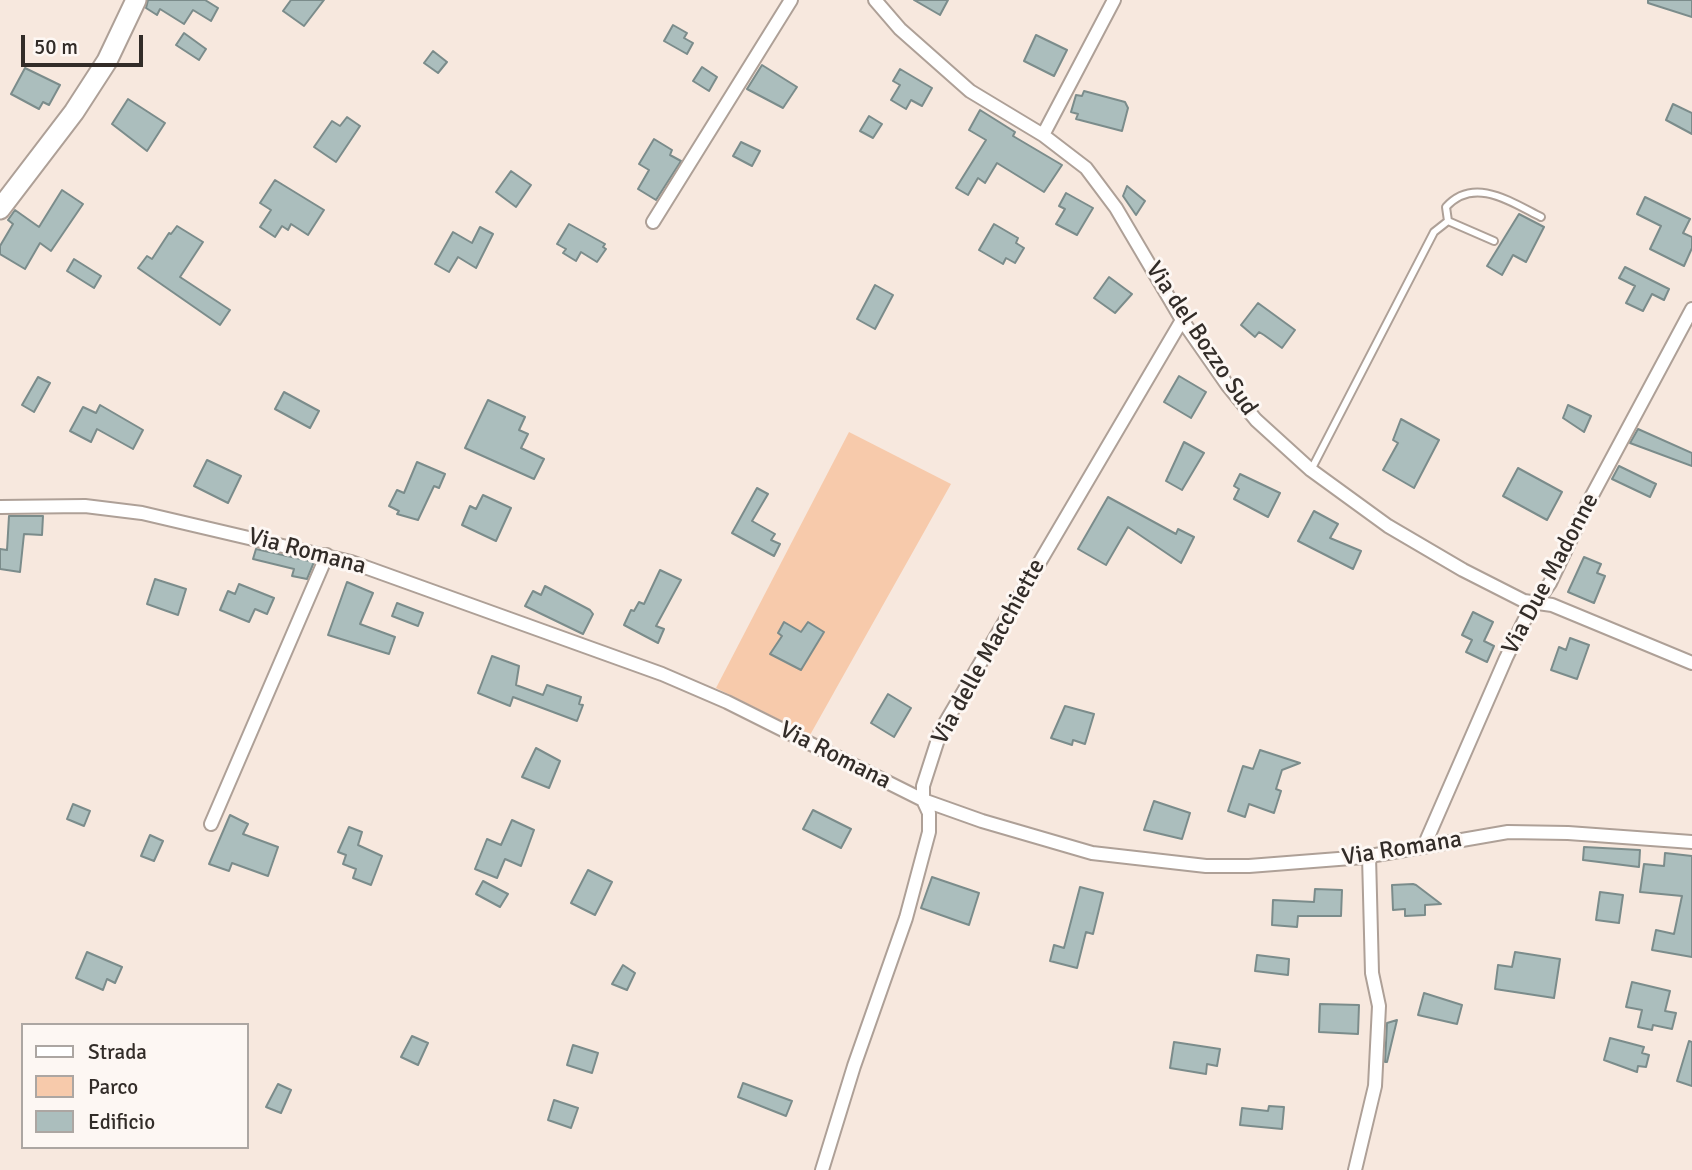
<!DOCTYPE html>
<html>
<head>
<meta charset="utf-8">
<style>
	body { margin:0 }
	#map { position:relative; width:1692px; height:1170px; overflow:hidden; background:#f7e8de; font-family:Signika,sans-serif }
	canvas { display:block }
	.legend { position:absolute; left:21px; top:1023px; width:228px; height:126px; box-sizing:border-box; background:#fdf7f3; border:2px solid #aca6a2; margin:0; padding:9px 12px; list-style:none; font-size:21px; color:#322c28 }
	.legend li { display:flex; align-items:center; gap:14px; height:35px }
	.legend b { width:35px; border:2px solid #aca6a2 }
	.scale { position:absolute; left:21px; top:35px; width:122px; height:32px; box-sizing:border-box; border:4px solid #322c28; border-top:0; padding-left:9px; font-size:21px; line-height:24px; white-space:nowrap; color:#322c28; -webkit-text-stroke:5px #fdf7f3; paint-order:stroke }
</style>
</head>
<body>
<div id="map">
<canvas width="1692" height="1170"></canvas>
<ul class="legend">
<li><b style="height:9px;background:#fff"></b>Strada</li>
<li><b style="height:19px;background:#f7caab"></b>Parco</li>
<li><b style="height:19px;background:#abbebd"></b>Edificio</li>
</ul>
<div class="scale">50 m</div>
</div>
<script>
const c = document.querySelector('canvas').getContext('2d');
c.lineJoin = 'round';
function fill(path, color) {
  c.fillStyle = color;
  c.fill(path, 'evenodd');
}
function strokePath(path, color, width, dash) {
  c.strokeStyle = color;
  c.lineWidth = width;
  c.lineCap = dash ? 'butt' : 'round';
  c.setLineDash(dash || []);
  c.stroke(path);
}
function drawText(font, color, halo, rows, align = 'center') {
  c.font = font + ' Signika,sans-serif';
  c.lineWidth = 6;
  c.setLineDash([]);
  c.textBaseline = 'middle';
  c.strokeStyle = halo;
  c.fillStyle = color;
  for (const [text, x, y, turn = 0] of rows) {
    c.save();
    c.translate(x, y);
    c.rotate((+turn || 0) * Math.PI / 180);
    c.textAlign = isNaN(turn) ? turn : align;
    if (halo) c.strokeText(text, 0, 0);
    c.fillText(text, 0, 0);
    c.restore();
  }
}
fill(new Path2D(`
	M849,432L951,484L810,735L716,688Z`), '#f7caab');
const building = new Path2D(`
	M148,0H205L218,8L211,21L193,10L184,24L160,9L157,15L146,8Z
	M291,0H324L304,26L283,11Z
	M914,0H948L940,15Z
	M1648,0H1692V17L1648,3Z
	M673,25L687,33L684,38L693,43L687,54L664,41Z
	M184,33L206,49L199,60L176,45Z
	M1036,35L1067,50L1054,76L1024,61Z
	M433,51L447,62L438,73L424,63Z
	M762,65L797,87L783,108L747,89Z
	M702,67L717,77L709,91L693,81Z
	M25,68L60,85L49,105L43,102L39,109L11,94Z
	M900,69L932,88L922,106L911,100L906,109L891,100L900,85L893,81Z
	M1084,91L1125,102L1128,108L1122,131L1076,119L1078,114L1071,112L1076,95L1082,96Z
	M128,99L165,123L147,151L112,124Z
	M1673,104L1692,113V134L1666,120Z
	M980,110L1015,132L1013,136L1062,165L1044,192L997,163L985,183L978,178L968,195L956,188L986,140L969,130Z
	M869,116L882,124L873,138L860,131Z
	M347,117L360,126L336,162L314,147L332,121L340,126Z
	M654,139L672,150L670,155L681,161L656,200L638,189L649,170L639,164Z
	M741,142L760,151L752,166L733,156Z
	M511,171L531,185L516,207L496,192Z
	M275,180L324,210L308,235L291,224L288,230L282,226L275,237L260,227L271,210L260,203Z
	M1127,186L1145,201L1136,215L1123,196Z
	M62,190L83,204L51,251L40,243L25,269L0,254V246L13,224L8,220L15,210L39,227Z
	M1066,193L1093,208L1077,235L1056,224L1065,209L1059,206Z
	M1645,197L1690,219L1683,233L1692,237V248L1684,266L1650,249L1661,226L1637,214Z
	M1519,214L1544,227L1526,262L1513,255L1502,275L1487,266Z
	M569,224L605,244L603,247L606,249L597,262L581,252L576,261L563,253L566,249L557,244Z
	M994,224L1018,238L1016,243L1024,248L1015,263L1006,258L1003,264L979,250Z
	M177,226L203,242L180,277L230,310L220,325L138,268L147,256L152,259L169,233L171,234Z
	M480,227L493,234L476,268L458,257L449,272L435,264L453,232L472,243Z
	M74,259L101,276L94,288L67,271Z
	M1625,267L1669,289L1664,300L1652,294L1643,311L1626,303L1635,286L1619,278Z
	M1109,277L1132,294L1115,313L1094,298Z
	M875,285L893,295L875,329L857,319Z
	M1258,303L1295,330L1282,348L1264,335L1259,332L1255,337L1241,325Z
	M1179,376L1206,392L1191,418L1164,402Z
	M38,377L50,383L34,412L22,405Z
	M284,392L319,411L310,428L275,409Z
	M488,400L525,417L519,430L528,434L521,448L544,459L534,479L465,448Z
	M100,405L143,430L133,449L97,429L91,442L70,431L83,407L96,413Z
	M1568,405L1591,416L1584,432L1563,418Z
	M1401,419L1439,440L1414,488L1383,470L1398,443L1393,440Z
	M1638,429L1692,453V466L1630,443Z
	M1184,442L1204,453L1182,490L1166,481Z
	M207,460L241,476L228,503L194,486Z
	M417,462L445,474L439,488L434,486L418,520L397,514L399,511L389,506L397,490L404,493Z
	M1619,466L1656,484L1650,497L1612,479Z
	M1518,468L1562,492L1547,520L1503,496Z
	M1240,474L1280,493L1268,517L1234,499L1239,489L1234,486Z
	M757,488L768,494L752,521L775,534L771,540L780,544L774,556L732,533Z
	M483,495L511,508L496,541L462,525L470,506L476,509Z
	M1108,497L1176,534L1178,529L1194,537L1181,563L1128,527L1106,565L1078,549Z
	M1314,511L1338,524L1330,538L1361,551L1353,569L1298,541Z
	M9,516H43L42,535L24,534L20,572L0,569V549L7,550Z
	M256,549L314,562L307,579L292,576L294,569L253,559Z
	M1584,557L1601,564L1597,573L1605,576L1594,603L1568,592Z
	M660,570L681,580L656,626L664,629L658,643L624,625L631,610L634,611L639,602L644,604Z
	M155,579L186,589L178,615L147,604Z
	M347,582L373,593L360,624L395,637L389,654L328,635Z
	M239,584L274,598L267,614L255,609L249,622L220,610L228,591L235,594Z
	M545,586L590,610L593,614L583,634L525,606L533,591L541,595Z
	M397,603L423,613L418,626L392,616Z
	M1473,612L1493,622L1484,641L1494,646L1487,662L1466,652L1472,640L1462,635Z
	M784,622L801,632L808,622L824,632L801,670L770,654L782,636L778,633Z
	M1570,638L1589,645L1577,679L1551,670L1559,647L1566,650Z
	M492,656L519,666L516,685L543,695L547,685L581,697L579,704L583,705L577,721L513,697L510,706L478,693Z
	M888,694L911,708L894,737L871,723Z
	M1065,706L1094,714L1085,744L1073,740L1072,745L1051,738Z
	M536,748L560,761L549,788L522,777Z
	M1260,750L1300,763L1282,770L1276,789L1281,791L1274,813L1249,804L1245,817L1228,811L1243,766L1253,769Z
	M1154,801L1190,813L1182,839L1144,830Z
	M73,804L90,811L84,826L67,819Z
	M813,810L851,829L841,848L803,829Z
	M230,815L248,824L243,834L278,847L268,876L232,863L229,871L209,864Z
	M512,820L534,830L521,866L505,859L497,878L475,869L487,839L501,845Z
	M349,827L362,832L358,845L382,856L371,885L353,878L356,869L343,864L346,855L338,852Z
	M150,835L163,841L154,861L141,856Z
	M1584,847L1640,850L1639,867L1583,860Z
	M1665,853L1692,856V957L1652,950L1656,930L1674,934L1682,896L1640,892L1644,864L1664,866Z
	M588,870L612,882L595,915L571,903Z
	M932,877L979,893L969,925L921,908Z
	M483,881L508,894L500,907L476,894Z
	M1413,884L1416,885L1441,904L1425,905V915L1405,916V909L1393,910L1392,885Z
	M1080,887L1103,893L1093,934L1086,932L1077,968L1050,961L1054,945L1064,948Z
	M1315,889L1342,890L1341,916H1298L1297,927L1272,925L1273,900L1314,902Z
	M1600,892L1623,895L1619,923L1596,920Z
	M87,952L122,967L115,983L107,979L103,990L76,978Z
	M1515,952L1560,959L1554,998L1495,989L1498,965L1512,967Z
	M1257,955L1289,959L1288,975L1255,971Z
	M623,965L635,973L627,990L612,984Z
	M1632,982L1670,991L1665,1011L1676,1013L1672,1029L1653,1025L1652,1030L1638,1027L1642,1010L1626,1007Z
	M1424,993L1462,1005L1457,1024L1418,1015Z
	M1320,1004L1359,1005L1358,1034L1319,1032Z
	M1397,1020L1387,1062H1385L1387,1023Z
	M412,1036L428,1043L418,1065L401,1057Z
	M1610,1038L1644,1047L1642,1053L1649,1055L1646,1067L1638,1066L1637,1072L1604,1060Z
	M1689,1041L1692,1042V1086L1677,1081Z
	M1174,1042L1220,1049L1217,1066L1207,1064L1206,1074L1170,1068Z
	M573,1045L598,1053L592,1073L567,1065Z
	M743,1083L792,1101L786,1116L738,1097Z
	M278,1084L291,1090L281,1113L266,1107Z
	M554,1100L578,1108L571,1128L548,1120Z
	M1269,1106L1284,1107L1282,1129L1240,1125L1242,1108L1268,1111Z`);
fill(building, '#abbebd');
strokePath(building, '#7b8c8b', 2);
const service = new Path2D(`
	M1448,221L1446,207C1474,176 1511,202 1541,217
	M1311,470L1434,232L1448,221L1494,241`);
const minor = new Path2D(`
	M875,0L900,29L970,91L1043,135L1086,168L1116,208L1182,320L1228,386L1256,420L1311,470L1388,526L1463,570L1524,601L1552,605L1692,663
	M1043,135L1114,0
	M653,222L791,0
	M0,507L85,506L142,513L351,562L662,674L727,702L923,800L982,821L1092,853L1206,866H1249L1364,857L1508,832L1568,833L1692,842
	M211,824L327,555
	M1424,846L1506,658L1524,621L1550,583L1588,503L1692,309
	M822,1170L854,1066L906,918L929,832V813L923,800V786L941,730L1182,320
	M1355,1170L1375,1086L1379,1006L1372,973L1369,856`);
const secondary = new Path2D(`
	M0,209L74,112L107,61L136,0`);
strokePath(service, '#aea097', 10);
strokePath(minor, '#aea097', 16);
strokePath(secondary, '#aea097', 23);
strokePath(service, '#fff', 6);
strokePath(minor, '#fff', 12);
strokePath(secondary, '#fff', 19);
drawText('24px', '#322c28', '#fdf7f3', [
	["Via del Bozzo Sud",1201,339,56],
	["Via Romana",307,552,15],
	["Via Due Madonne",1551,574,-62],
	["Via delle Macchiette",989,652,-61],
	["Via Romana",835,756,27],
	["Via Romana",1402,849,-9]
]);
</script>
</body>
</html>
